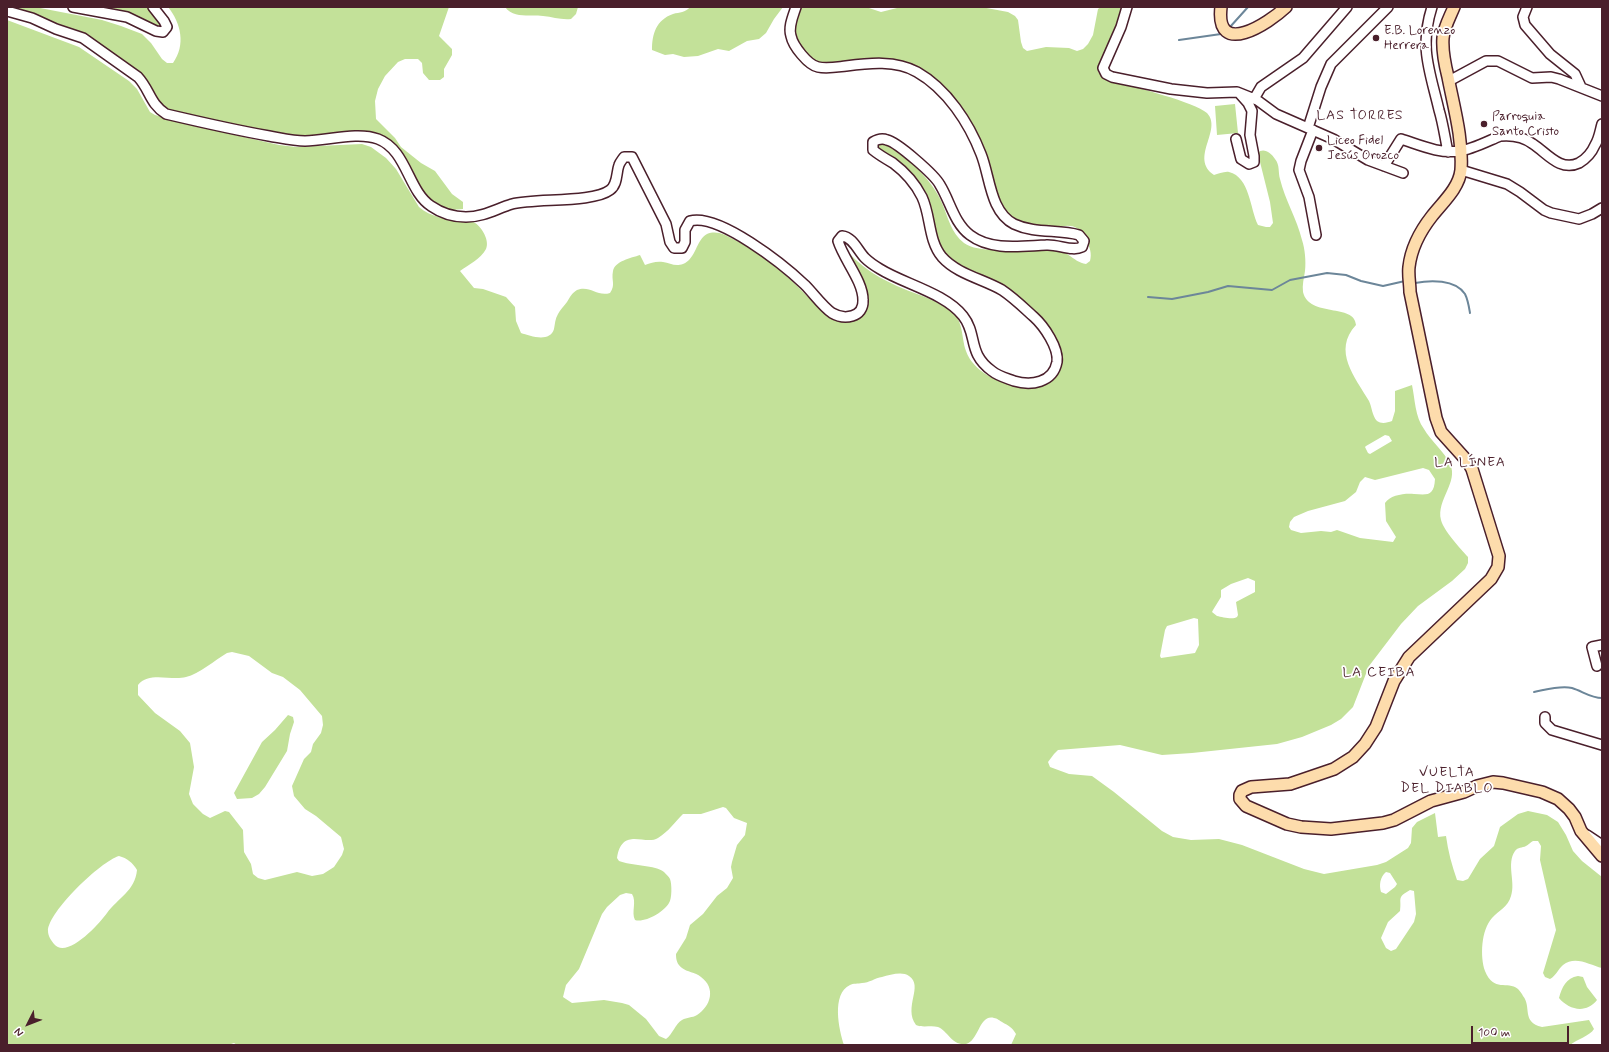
<!DOCTYPE html>
<html>
<head>
<meta charset="utf-8">
<style>
	body { margin:0 }
	#map { position:relative; width:1609px; height:1052px; overflow:hidden; background:#fff; font-family:Mynerve,sans-serif }
	canvas { display:block }
	.frame { position:absolute; inset:0; border:8px solid #4a1f2b; pointer-events:none }
	.north { position:absolute; left:8px; top:1004px; width:40px; height:40px; -webkit-text-stroke:3px #fff; paint-order:stroke; rotate:228deg; font-size:11px; font-weight:700; line-height:16px; text-align:center; color:#4a1f2b }
	.north::after { content:''; display:block; margin:auto; width:14px; height:18px; background:#4a1f2b; clip-path:polygon(50% 0,100% 100%,50% 72%,0 100%) }
	.scale { position:absolute; left:1471px; top:1026px; width:98px; height:18px; box-sizing:border-box; border:2px solid #4a1f2b; border-top:0; padding-left:5px; font-size:12px; line-height:14px; white-space:nowrap; color:#4a1f2b; -webkit-text-stroke:3px #fff; paint-order:stroke }
</style>
</head>
<body>
<div id="map">
<canvas width="1609" height="1052"></canvas>
<div class="frame"></div>
<div class="north">N</div>
<div class="scale">100 m</div>
</div>
<script>
const c = document.querySelector('canvas').getContext('2d');
c.lineJoin = 'round';
function fill(path, color) {
  c.fillStyle = color;
  c.fill(path, 'evenodd');
}
function strokePath(path, color, width, dash) {
  c.strokeStyle = color;
  c.lineWidth = width;
  c.lineCap = dash ? 'butt' : 'round';
  c.setLineDash(dash || []);
  c.stroke(path);
}
function drawText(font, color, halo, rows, align = 'center') {
  c.font = font + ' Mynerve,sans-serif';
  c.lineWidth = 3.5;
  c.setLineDash([]);
  c.textBaseline = 'middle';
  c.strokeStyle = halo;
  c.fillStyle = color;
  for (const [text, x, y, turn = 0] of rows) {
    c.save();
    c.translate(x, y);
    c.rotate((+turn || 0) * Math.PI / 180);
    c.textAlign = isNaN(turn) ? turn : align;
    if (halo) c.strokeText(text, 0, 0);
    c.fillText(text, 0, 0);
    c.restore();
  }
}
fill(new Path2D(`
	M7,7H35L102,20L121,26L142,34L151,43L162,59L167,63H173C186,45 181,23 168,7H449L439,36L452,49V55L444,69V77L440,80H429L423,73L422,63L418,59H405L398,62L385,76L378,89L375,101L376,119L395,138L401,147L421,163L435,171L452,194L463,202V209L451,210L431,205L396,156L377,138L296,139L168,112L136,80L85,43Z
	M82,7H148L161,24V28Z
	M505,7H578L576,14L571,19C561,20 553,17 543,16C530,14 514,19 505,7Z
	M690,7H783L774,19L766,33L759,39L747,41L729,51L718,49L698,56L684,57L673,54L665,55L652,50C652,34 656,20 673,14C680,12 685,13 690,7Z
	M796,7H866L881,12L901,7H981L1008,12L1015,16L1018,20L1021,42L1023,48L1027,51L1046,47L1069,48L1077,51L1083,49L1088,44L1093,35L1098,9L1101,7H1122L1120,20L1098,72L1106,78L1114,81C1133,87 1195,102 1207,113C1223,130 1189,158 1214,175C1218,174 1225,171 1229,172C1250,177 1250,209 1258,225L1266,227H1270L1273,223L1270,202L1258,154L1260,151C1266,149 1271,153 1275,159C1280,165 1278,172 1280,179C1285,200 1297,219 1302,240C1305,249 1306,261 1305,271C1304,278 1302,285 1303,292C1309,318 1355,303 1356,325C1332,351 1355,377 1369,401C1372,407 1372,416 1377,421C1381,424 1387,423 1392,421L1395,411V391L1412,385C1415,399 1415,417 1424,429C1431,441 1444,451 1450,464C1459,482 1436,500 1441,520C1444,531 1460,548 1468,557V563L1465,569L1452,581L1418,606L1401,624L1369,666L1353,707L1341,719L1331,725L1302,737L1277,744L1192,753L1162,755L1120,745L1058,750L1054,754L1048,762L1050,767L1069,774L1092,776L1114,792L1162,831L1173,837L1191,840L1219,839L1242,845L1304,869L1324,874L1377,865L1386,862L1408,848L1411,843L1412,828L1417,822L1435,813L1438,837L1446,836C1448,851 1452,866 1457,880L1463,881L1468,879L1480,859L1494,846L1500,827L1518,814L1528,811L1547,815L1558,822L1566,835L1573,851L1582,861L1602,877V968C1590,965 1575,955 1563,965C1558,969 1556,976 1550,979L1545,977L1543,973L1556,930L1540,860L1541,846L1538,841H1533C1531,842 1528,845 1526,846C1522,848 1518,847 1515,851C1506,864 1516,882 1511,896C1508,907 1499,910 1492,918C1481,930 1480,957 1485,971C1494,993 1507,980 1518,989C1520,991 1522,994 1523,996C1532,1007 1521,1022 1542,1027L1589,1020L1594,1029C1590,1036 1577,1039 1570,1045H1011L1016,1034C1012,1027 1009,1026 1002,1022C1000,1021 997,1018 994,1018C979,1014 979,1041 966,1044C952,1046 948,1031 938,1027C931,1025 923,1028 916,1025C903,1007 924,986 909,976C902,971 890,975 882,977C875,978 869,983 862,983C858,984 853,983 850,985C831,994 839,1030 844,1045H237L234,1043L228,1045H7V20L79,47L129,81L137,89L150,112L155,115L209,129L279,145L296,147L362,144L371,147L386,158L396,169L419,207C431,217 445,219 460,221C464,221 471,220 475,223C482,227 490,241 486,249C481,259 468,265 460,271L474,288L483,289L506,297L515,307L516,321L521,333C530,336 550,343 554,329C555,324 555,319 558,314C560,310 564,306 567,302C570,297 572,293 577,290C590,285 597,297 610,293C616,284 611,281 613,271C615,261 631,258 640,255L645,265C651,263 656,261 663,262C670,263 675,267 683,264C696,259 696,240 707,234C717,230 725,235 733,239C769,255 795,284 822,311C833,321 841,319 854,317L861,302L846,251L848,252C867,273 890,284 917,294C928,298 941,303 950,310C964,320 961,337 966,351C973,371 998,384 1018,384C1027,384 1039,379 1048,377L1057,358L1033,312L943,261L919,185L873,151L868,146V140L872,138C899,147 931,177 942,203C948,217 951,233 964,243C982,256 1029,246 1051,247C1065,248 1073,262 1086,264L1090,261C1092,253 1090,248 1086,240C1075,215 1058,231 1039,228C1028,226 1017,222 1006,219L973,138L942,93L903,63L894,59L882,58L864,59L813,68L804,66L790,49L786,38V33ZM1385,435L1389,436L1392,441L1370,454L1368,453L1365,447L1366,446ZM1423,468L1429,470L1435,479C1434,496 1428,495 1414,494C1405,493 1390,495 1385,503L1386,521L1396,537L1393,542L1360,538L1337,530L1331,532L1321,531L1301,533L1291,530L1289,527L1290,522L1294,517L1308,511L1345,501L1356,492L1360,482L1365,477L1375,480ZM1248,578L1255,581V592L1236,602L1238,615L1237,617C1233,620 1222,617 1217,616L1212,612L1213,610L1221,597V590L1231,584ZM1194,618L1198,619L1199,645L1195,653L1161,658L1160,656L1165,630L1167,626ZM232,652L249,656L272,673L283,677L300,690L322,716L323,725L321,733L313,744L311,752L304,759L292,786L294,796L305,809L316,816L341,837L344,849L342,855L334,867L323,874L312,876L297,872L265,880L258,878L253,874L251,864L244,852L243,830L229,812L225,811L210,818L203,814L193,804L189,794L194,767L190,743L180,731L155,713L138,695V685C149,671 171,681 186,677C199,674 215,660 227,653ZM723,807L726,808L734,818L747,823L745,835L737,845L732,862L731,867L733,878L727,888L717,896L703,914L690,925L686,938L676,954C676,960 677,964 682,968C687,972 695,972 701,977C716,988 711,1006 697,1015C692,1018 687,1017 682,1020C675,1024 673,1034 666,1039L659,1036L646,1019L629,1005L622,1003L604,1000L572,1003L563,997L566,985L579,969L602,914L607,907L620,895L626,893L632,894C637,902 631,912 635,920C645,923 664,912 669,903C672,899 672,884 670,879C669,877 666,874 664,872C656,865 631,866 619,861L617,858C622,826 645,846 658,838C668,832 675,822 683,814H701ZM119,856C127,858 133,863 137,870C135,891 118,898 107,913C100,923 67,960 54,944C51,940 48,936 48,931C48,912 101,861 119,856ZM1386,872L1390,873L1397,884L1395,887L1386,894L1381,892C1379,885 1380,877 1386,872ZM1410,890L1414,891L1416,914L1414,922L1396,949L1391,951L1386,948L1381,938L1388,922L1400,911C1402,898 1396,898 1410,890Z
	M1235,104L1238,133L1217,135L1215,106Z
	M288,715L293,717L294,722L290,734L287,751L265,787L259,794L252,798L237,799L234,793L262,742L275,730Z
	M1578,976L1583,977L1587,987L1597,1000C1586,1014 1569,1010 1559,998C1562,987 1566,978 1578,976Z`), '#c3e199');
strokePath(new Path2D(`
	M1230,27L1248,7
	M1179,40L1221,34
	M1415,283C1430,280 1455,279 1465,294C1468,300 1469,307 1470,313
	M1148,297L1172,299L1208,292L1228,286L1272,290L1290,280L1327,273L1346,275L1361,281L1383,286L1405,281
	M1534,692C1545,690 1560,685 1572,688C1582,691 1591,698 1602,698`), '#6c8699', 2);
const minor = new Path2D(`
	M73,7L127,17L156,31L163,32L167,27L164,21L153,7
	M1127,7L1121,27L1103,68L1106,74L1112,77L1171,89L1207,93L1237,92L1257,100L1276,114L1333,139L1368,160L1403,173
	M1432,7C1419,48 1430,71 1439,110C1443,123 1445,138 1448,152
	M1527,7L1523,17L1525,25L1550,54L1575,74L1581,87
	M7,11L32,18L56,29L83,38L138,77C150,90 150,104 166,114C200,122 235,130 269,136C281,138 293,141 305,141C327,141 357,131 378,139C407,150 408,191 431,206C441,213 454,217 466,217C483,217 496,209 512,204C536,198 593,203 610,190C618,184 616,173 619,165C620,162 622,160 624,157H632L666,224L670,242L674,248H682L685,242V230L690,221C719,213 784,265 805,285C813,293 823,307 832,313C844,320 864,318 863,300C863,281 844,260 838,241L842,236C853,237 858,251 865,258C869,262 875,266 880,269C904,284 945,293 963,316C978,335 967,353 992,371C998,376 1006,378 1014,381C1031,386 1053,383 1057,362C1059,348 1044,326 1034,317C1024,308 1014,298 1002,290C983,279 957,274 942,257C928,240 931,216 922,197C915,183 905,172 893,163C886,159 879,155 873,150V142C878,139 882,138 887,140C897,142 935,175 940,185C950,201 954,223 970,235C991,251 1021,246 1046,245C1058,244 1072,252 1082,247L1084,241L1079,235C1058,229 1035,234 1014,224C990,212 990,176 981,154C969,123 947,89 917,72C896,60 869,63 846,66C837,67 827,69 818,67C808,65 793,46 791,36C788,27 793,16 796,7
	M1449,81L1486,61H1498L1532,78L1551,77L1559,79L1602,96
	M1254,99L1261,87L1303,58L1347,7
	M1308,128L1321,87L1331,64L1388,7
	M1313,130L1301,161L1299,170L1309,197L1316,235
	M1236,139L1241,159L1249,164L1254,162V156L1250,135L1252,111L1248,103L1240,94
	M1384,166L1401,139C1420,145 1439,154 1459,151C1471,150 1488,141 1500,136C1511,135 1524,137 1533,144C1547,153 1560,172 1579,163C1586,159 1592,152 1595,145C1599,139 1600,131 1602,124
	M1461,170L1507,184L1520,192L1544,210L1551,213L1579,219L1592,214L1602,208
	M1597,666L1592,647L1602,645
	M1545,717V723L1552,730L1602,745
	M1587,835L1602,845`);
const major = new Path2D(`
	M1221,7C1215,59 1269,23 1286,7
	M1454,7C1450,17 1444,27 1443,38C1442,51 1445,65 1448,77C1454,108 1463,139 1461,170C1459,188 1443,202 1432,216C1421,230 1411,249 1409,267C1408,275 1410,284 1410,292L1436,418L1441,432L1468,462L1472,469L1499,556L1498,567L1491,579L1409,657L1394,681L1376,727L1365,744L1353,757L1334,769L1290,784L1251,787L1242,791L1240,795V799L1246,806L1287,824L1301,827L1331,829L1383,823L1394,820L1431,801L1464,792L1477,786L1493,782L1503,783L1542,792L1558,799L1569,809L1575,817L1581,831L1602,856`);
strokePath(minor, '#4a1f2b', 12);
strokePath(major, '#4a1f2b', 14);
strokePath(minor, '#fff', 9);
strokePath(major, '#fddcac', 11);
for (const [x, y, r, color] of [
	[1376,38,4,"#4a1f2b"],
	[1484,124,4,"#4a1f2b"],
	[1319,148,4,"#4a1f2b"]
]) {
  const dot = new Path2D();
  dot.arc(x, y, r, 0, 2 * Math.PI);
  c.fillStyle = color;
  c.fill(dot);
  strokePath(dot, '#fff', 1.5);
}
drawText('13px', '#4a1f2b', '#fff', [
	["E.B. Lorenzo",1384,31],
	["Herrera",1384,46],
	["Parroquia",1492,117],
	["Santo Cristo",1492,132],
	["Liceo Fidel",1327,141],
	["Jesús Orozco",1327,156]
], 'left');
c.letterSpacing = '1px';
drawText('14px', '#4a1f2b', '#fff', [
	["LAS TORRES",1360,116],
	["LA LÍNEA",1470,463],
	["LA CEIBA",1379,673],
	["VUELTA",1447,773],
	["DEL DIABLO",1447,789]
]);
c.letterSpacing = '0px';
</script>
</body>
</html>
